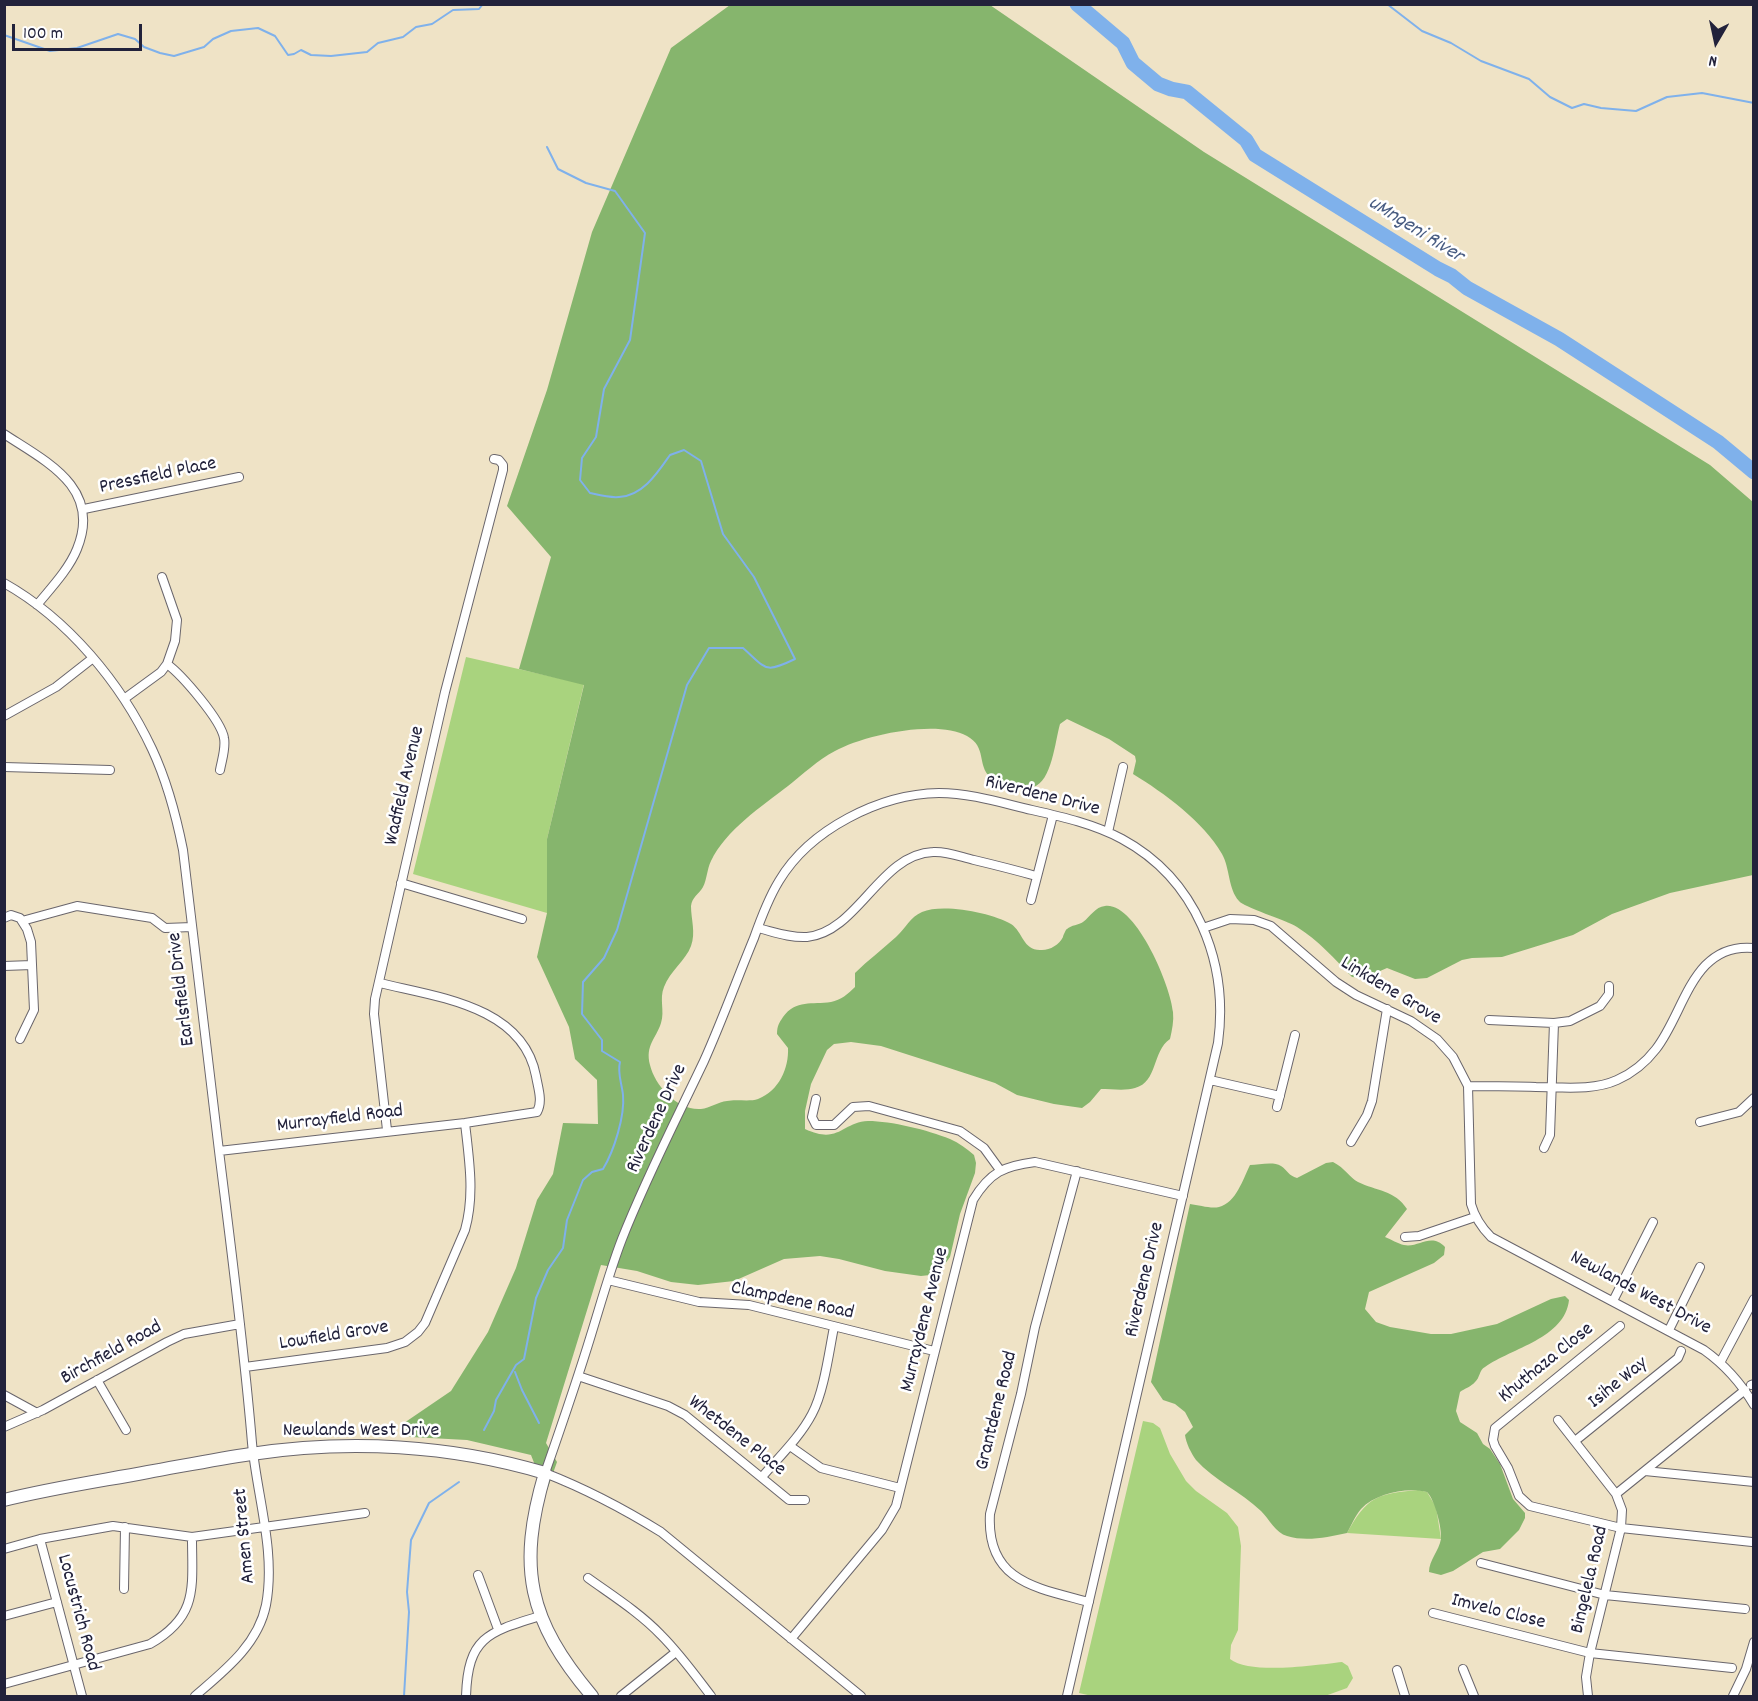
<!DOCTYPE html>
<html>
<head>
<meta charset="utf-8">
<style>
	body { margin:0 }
	#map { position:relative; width:1758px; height:1701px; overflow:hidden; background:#efe3c6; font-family:Dekko,sans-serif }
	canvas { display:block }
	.frame { position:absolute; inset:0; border:6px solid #22223b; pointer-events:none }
	.north { position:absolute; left:1686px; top:12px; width:60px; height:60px; -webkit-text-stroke:4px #fff; paint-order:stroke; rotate:189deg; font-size:16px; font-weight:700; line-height:24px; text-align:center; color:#22223b }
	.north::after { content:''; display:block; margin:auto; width:21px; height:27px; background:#22223b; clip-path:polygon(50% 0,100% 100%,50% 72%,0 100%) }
	.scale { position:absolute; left:12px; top:24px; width:130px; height:27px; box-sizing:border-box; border:3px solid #22223b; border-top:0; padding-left:8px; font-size:18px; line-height:21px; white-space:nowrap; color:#22223b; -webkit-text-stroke:4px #fff; paint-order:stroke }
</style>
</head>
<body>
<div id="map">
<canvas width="1758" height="1701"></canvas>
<div class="frame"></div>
<div class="north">N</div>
<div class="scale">100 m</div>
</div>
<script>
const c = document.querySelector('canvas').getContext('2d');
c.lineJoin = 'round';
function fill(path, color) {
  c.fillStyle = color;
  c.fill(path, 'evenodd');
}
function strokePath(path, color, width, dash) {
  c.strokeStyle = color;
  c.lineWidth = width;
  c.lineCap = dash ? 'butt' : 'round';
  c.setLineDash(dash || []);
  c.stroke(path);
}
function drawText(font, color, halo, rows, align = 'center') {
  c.font = font + ' Dekko,sans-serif';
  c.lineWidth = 5;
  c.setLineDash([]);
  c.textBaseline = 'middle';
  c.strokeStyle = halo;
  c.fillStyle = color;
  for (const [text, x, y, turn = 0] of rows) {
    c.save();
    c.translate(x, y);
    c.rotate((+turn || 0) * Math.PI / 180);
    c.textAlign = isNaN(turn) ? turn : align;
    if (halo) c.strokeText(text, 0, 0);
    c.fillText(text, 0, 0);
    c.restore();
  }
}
fill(new Path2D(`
	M466,657L584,684L547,839V913L413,874Z
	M1143,1421L1153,1423L1160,1428L1170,1454L1186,1481L1196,1491L1227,1513L1238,1527L1241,1546L1238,1630L1231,1645L1230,1659C1250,1675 1316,1665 1342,1662L1348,1666L1353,1678L1347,1688L1325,1696H1092L1079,1693Z
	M1418,1490L1427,1492L1436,1507L1441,1539L1347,1533C1367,1497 1376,1494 1418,1490Z`), '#a9d37e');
fill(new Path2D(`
	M730,5H990L1204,152L1710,465L1753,502V875L1670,893L1612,914L1573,935L1502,957L1472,958L1462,960L1427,978L1415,979L1387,968L1364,978L1352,977C1335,959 1318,940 1297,927C1286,920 1243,907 1239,901C1228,889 1230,868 1222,854C1203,821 1164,793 1133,774L1136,761L1135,756L1109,739L1067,719L1060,724C1055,741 1052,782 1033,787C1025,790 1015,787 1007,784C1002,782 993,781 990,777C977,765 987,747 967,736C937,719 864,735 835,751C818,760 803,774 788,786C762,806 725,831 711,861C707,869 707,879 703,887C699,894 692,897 691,906C691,919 696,933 691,946C686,960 670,971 664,987C659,999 665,1011 661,1023C656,1039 645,1045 650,1065C655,1086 678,1111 701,1109C710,1108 718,1102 727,1101C736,1099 750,1102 758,1099C779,1091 789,1068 788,1048L777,1034C777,1026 779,1023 783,1017C796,999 812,1005 831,1002C841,1000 848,994 855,987V973C868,960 883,949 896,937C906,928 910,917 922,912C943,903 992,913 1011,924C1023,932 1023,950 1040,950C1049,951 1059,945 1063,937C1063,936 1066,929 1067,929C1071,925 1079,925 1083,922C1091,916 1095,907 1105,906C1136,902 1171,987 1173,1012C1174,1021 1172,1030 1170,1039C1152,1051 1158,1082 1135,1088C1126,1091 1111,1089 1101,1089L1090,1102L1082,1108L1054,1104L1017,1095L995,1083L934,1063L881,1046L851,1042L834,1044L827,1050L811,1084L805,1111V1129C839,1145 842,1122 868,1121C891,1121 928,1130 950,1139C959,1143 967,1149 974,1155L976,1163L975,1173L960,1214L950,1257L939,1272L930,1275L921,1276L885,1271L839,1259L820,1256L784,1259L734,1281L698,1285L671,1282L637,1271L601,1265L546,1443L557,1462L546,1493L531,1455L467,1440L411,1437L406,1435L404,1423L451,1391L488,1332L516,1268L537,1200L553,1174L563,1123L598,1124L597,1080L575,1059L569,1027L537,957L547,913V839L584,685L519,669L551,557L507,506L547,390L592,232L671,48Z
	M1333,1162C1345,1168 1350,1178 1358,1182C1376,1191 1395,1190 1407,1209L1385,1237C1391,1239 1398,1244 1404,1245C1419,1248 1431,1232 1445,1247L1444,1255L1434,1263L1369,1292L1365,1309L1376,1322L1390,1327L1431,1334H1451L1497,1324L1551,1299L1565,1296L1569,1300C1565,1338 1512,1348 1485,1367C1479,1370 1480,1378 1475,1382C1472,1386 1464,1389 1460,1392L1456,1411L1460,1422L1477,1433L1483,1444L1490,1449L1500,1464L1513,1499L1525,1513V1518L1519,1530L1500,1549L1483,1552L1453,1571L1441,1575L1429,1572C1429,1560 1439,1551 1441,1539C1442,1528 1435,1500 1427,1492C1407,1487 1376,1493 1361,1509C1355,1516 1351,1526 1347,1533C1328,1537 1306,1542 1287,1536C1276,1533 1269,1519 1261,1511C1241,1492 1214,1480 1196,1460C1191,1453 1186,1443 1185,1435L1193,1427L1185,1412L1175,1404L1163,1400L1151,1382L1190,1204C1199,1205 1211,1209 1219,1207C1236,1203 1243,1179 1250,1165C1259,1165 1273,1161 1281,1166C1287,1170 1289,1176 1297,1178L1326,1163Z`), '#86b56d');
strokePath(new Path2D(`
	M1086,4L1097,20
	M1387,4L1422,31L1451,43L1481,61L1529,79L1550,97L1572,108L1584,104L1601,108L1636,111L1667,97L1702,93L1754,103
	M4,35L50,51L77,48L118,34L135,39L144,47L160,53L174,56L204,47L213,39L231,31L258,28L275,36L288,55L294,54L301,50L311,55L331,56L367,52L378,43L403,37L416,27L432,24L453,10L479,9L483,4
	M515,1372L522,1390L539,1423
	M484,1430L494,1411L496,1400L516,1365L524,1359L536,1298L548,1270L563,1248L567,1220L583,1180L592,1172L603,1169C614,1151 625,1116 623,1095C622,1084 617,1073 620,1062L602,1051V1040L582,1014L583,982L604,958L617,930L687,685L709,648H743C767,669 764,674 795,659L754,577L723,534L701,461L684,450L670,455C658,472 643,496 619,497C610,498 599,495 590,493L580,480L582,458L596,437L604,389L630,340L645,233L615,191L586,183L558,169L547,147
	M404,1696L409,1612L407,1592L411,1540L429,1503L459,1482`), '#7fb1eb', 2);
strokePath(new Path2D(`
	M1077,4L1123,43L1133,63L1158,84L1171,89L1187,92L1246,140L1255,155L1438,269L1452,276L1467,288L1559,339L1718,442L1754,472`), '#7fb1eb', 15);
const street = new Path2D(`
	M4,434C47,462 102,488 77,549C69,569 51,588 37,605
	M84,509L239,477
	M4,583C68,619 121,683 152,749C167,781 176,815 183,850C195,950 207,1051 219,1151C231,1248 244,1346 252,1443C257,1496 276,1552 266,1605C258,1645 224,1671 195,1696
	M167,664C182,675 221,720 224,738C226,748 222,759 220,770
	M124,699L161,672L167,664L175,641L177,620L162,577
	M4,716L56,687L93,658
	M4,767L110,770
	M1108,832L1123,767
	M401,883L522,919
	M1031,900L1053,815
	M4,918L11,915L20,918L27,929L31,942L34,1010L20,1039
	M22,921L77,906L152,918L165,928L192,927
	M758,928C774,932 790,938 807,937C858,932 880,854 933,852C947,851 961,857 974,860C995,865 1015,870 1036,876
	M1203,928L1230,919L1254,920L1271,926L1336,982L1356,995L1411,1021L1437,1039L1453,1057L1468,1086L1471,1204C1475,1218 1481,1227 1491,1237L1704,1350C1725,1365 1741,1383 1754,1405
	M4,966L32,965
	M1489,1020L1554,1023L1570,1021L1600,1006L1609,994V986
	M1210,1080L1280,1096
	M1468,1086C1490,1086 1513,1086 1536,1087C1562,1087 1593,1091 1617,1080C1633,1073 1646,1062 1656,1049C1685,1012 1692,942 1754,948
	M816,1099L812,1117L816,1125H834L853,1107L869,1106L960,1131L984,1148L1000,1170
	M1277,1107L1295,1035
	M1700,1122L1739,1112L1754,1098
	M387,1130L374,1014L375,999L445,692L503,470V465L499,460L494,459
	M1351,1142L1367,1115L1372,1101L1387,1009
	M1544,1148L1550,1135L1554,1023
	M219,1151L465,1123L537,1112C543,1101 538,1088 536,1076C523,1006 437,997 380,983
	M1077,1171L1035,1327L1021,1394L990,1514C986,1582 1037,1588 1089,1602
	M1405,1237L1419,1236L1475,1217
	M608,1280L699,1302L749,1305L934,1351
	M1613,1301L1653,1222
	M1620,1326L1495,1428L1493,1440L1495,1446L1508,1468L1519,1496L1530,1506L1621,1528L1752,1542
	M1669,1330L1700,1267
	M1721,1361L1754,1299
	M245,1367L387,1348L405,1342L418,1332L425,1323L465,1230C475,1195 469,1159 465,1123
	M578,1376L668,1406L685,1415L789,1500H805
	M97,1380L126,1430
	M1751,1385L1754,1384
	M4,1395L37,1413
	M1558,1420L1616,1494L1622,1510L1621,1528L1590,1653L1586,1677L1588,1696
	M4,1427L43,1410L167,1342L184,1334L240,1324
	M1575,1441L1678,1358L1681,1351
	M790,1446L821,1468L900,1488
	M1645,1471L1754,1482
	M762,1477C779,1457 800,1437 812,1414C824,1392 829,1352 834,1327
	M1616,1494L1745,1390
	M40,1539L82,1696
	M4,1549L40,1539L113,1526L192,1537L365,1513
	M1481,1563L1605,1595L1745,1609
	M478,1575L498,1629
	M588,1578C613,1596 640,1613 661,1635C680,1654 695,1675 711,1696
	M124,1589L125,1527
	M1433,1613L1590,1653L1732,1668
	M4,1616L57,1602
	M791,1639L882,1530L896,1506L973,1200C990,1172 1004,1166 1035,1162L1183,1196
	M1463,1669L1474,1696
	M1397,1670L1405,1696
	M4,1684L150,1644C199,1616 192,1587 192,1537
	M466,1696C468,1637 488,1632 540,1616
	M621,1696L676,1652
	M861,1696L661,1532C624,1509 586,1489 545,1473C561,1427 577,1381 591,1335C601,1303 610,1270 622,1239C646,1178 676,1120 704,1061C722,1021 737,979 754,938C761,918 768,899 779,881C810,829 880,794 939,793C971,793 1002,803 1032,810C1063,817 1094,824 1122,839C1196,879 1229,962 1218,1043L1067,1696
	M1733,1696L1746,1669L1754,1642`);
const secondary = new Path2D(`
	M4,1500C52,1488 100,1481 148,1472C182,1466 217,1459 251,1454C349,1439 451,1445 545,1473C517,1568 528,1620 592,1696`);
strokePath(street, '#6a666c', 10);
strokePath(secondary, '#6a666c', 14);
strokePath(street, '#fff', 8);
strokePath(secondary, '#fff', 12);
drawText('20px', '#22223b', '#fff', [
	["Pressfield Place",158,477,-12],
	["Wadfield Avenue",406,786,-77],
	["Riverdene Drive",1042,797,14],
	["Earlsfield Drive",183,989,-97],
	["Linkdene Grove",1390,992,31],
	["Riverdene Drive",658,1119,-65],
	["Murrayfield Road",340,1120,-7],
	["Riverdene Drive",1146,1280,-77],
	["Newlands West Drive",1640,1294,28],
	["Clampdene Road",792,1302,12],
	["Murraydene Avenue",926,1320,-76],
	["Lowfield Grove",334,1337,-9],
	["Birchfield Road",112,1354,-29],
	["Khuthaza Close",1547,1364,-39],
	["Isihe Way",1619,1384,-39],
	["Grantdene Road",998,1411,-76],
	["Newlands West Drive",361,1432],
	["Whetdene Place",736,1437,38],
	["Amen Street",246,1536,-95],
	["Bingelela Road",1591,1580,-77],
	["Locustrich Road",77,1613,75],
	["Imvelo Close",1498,1613,14]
]);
drawText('italic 21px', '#475b81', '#fff', [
	["uMngeni River",1415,231,32]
]);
</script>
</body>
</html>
